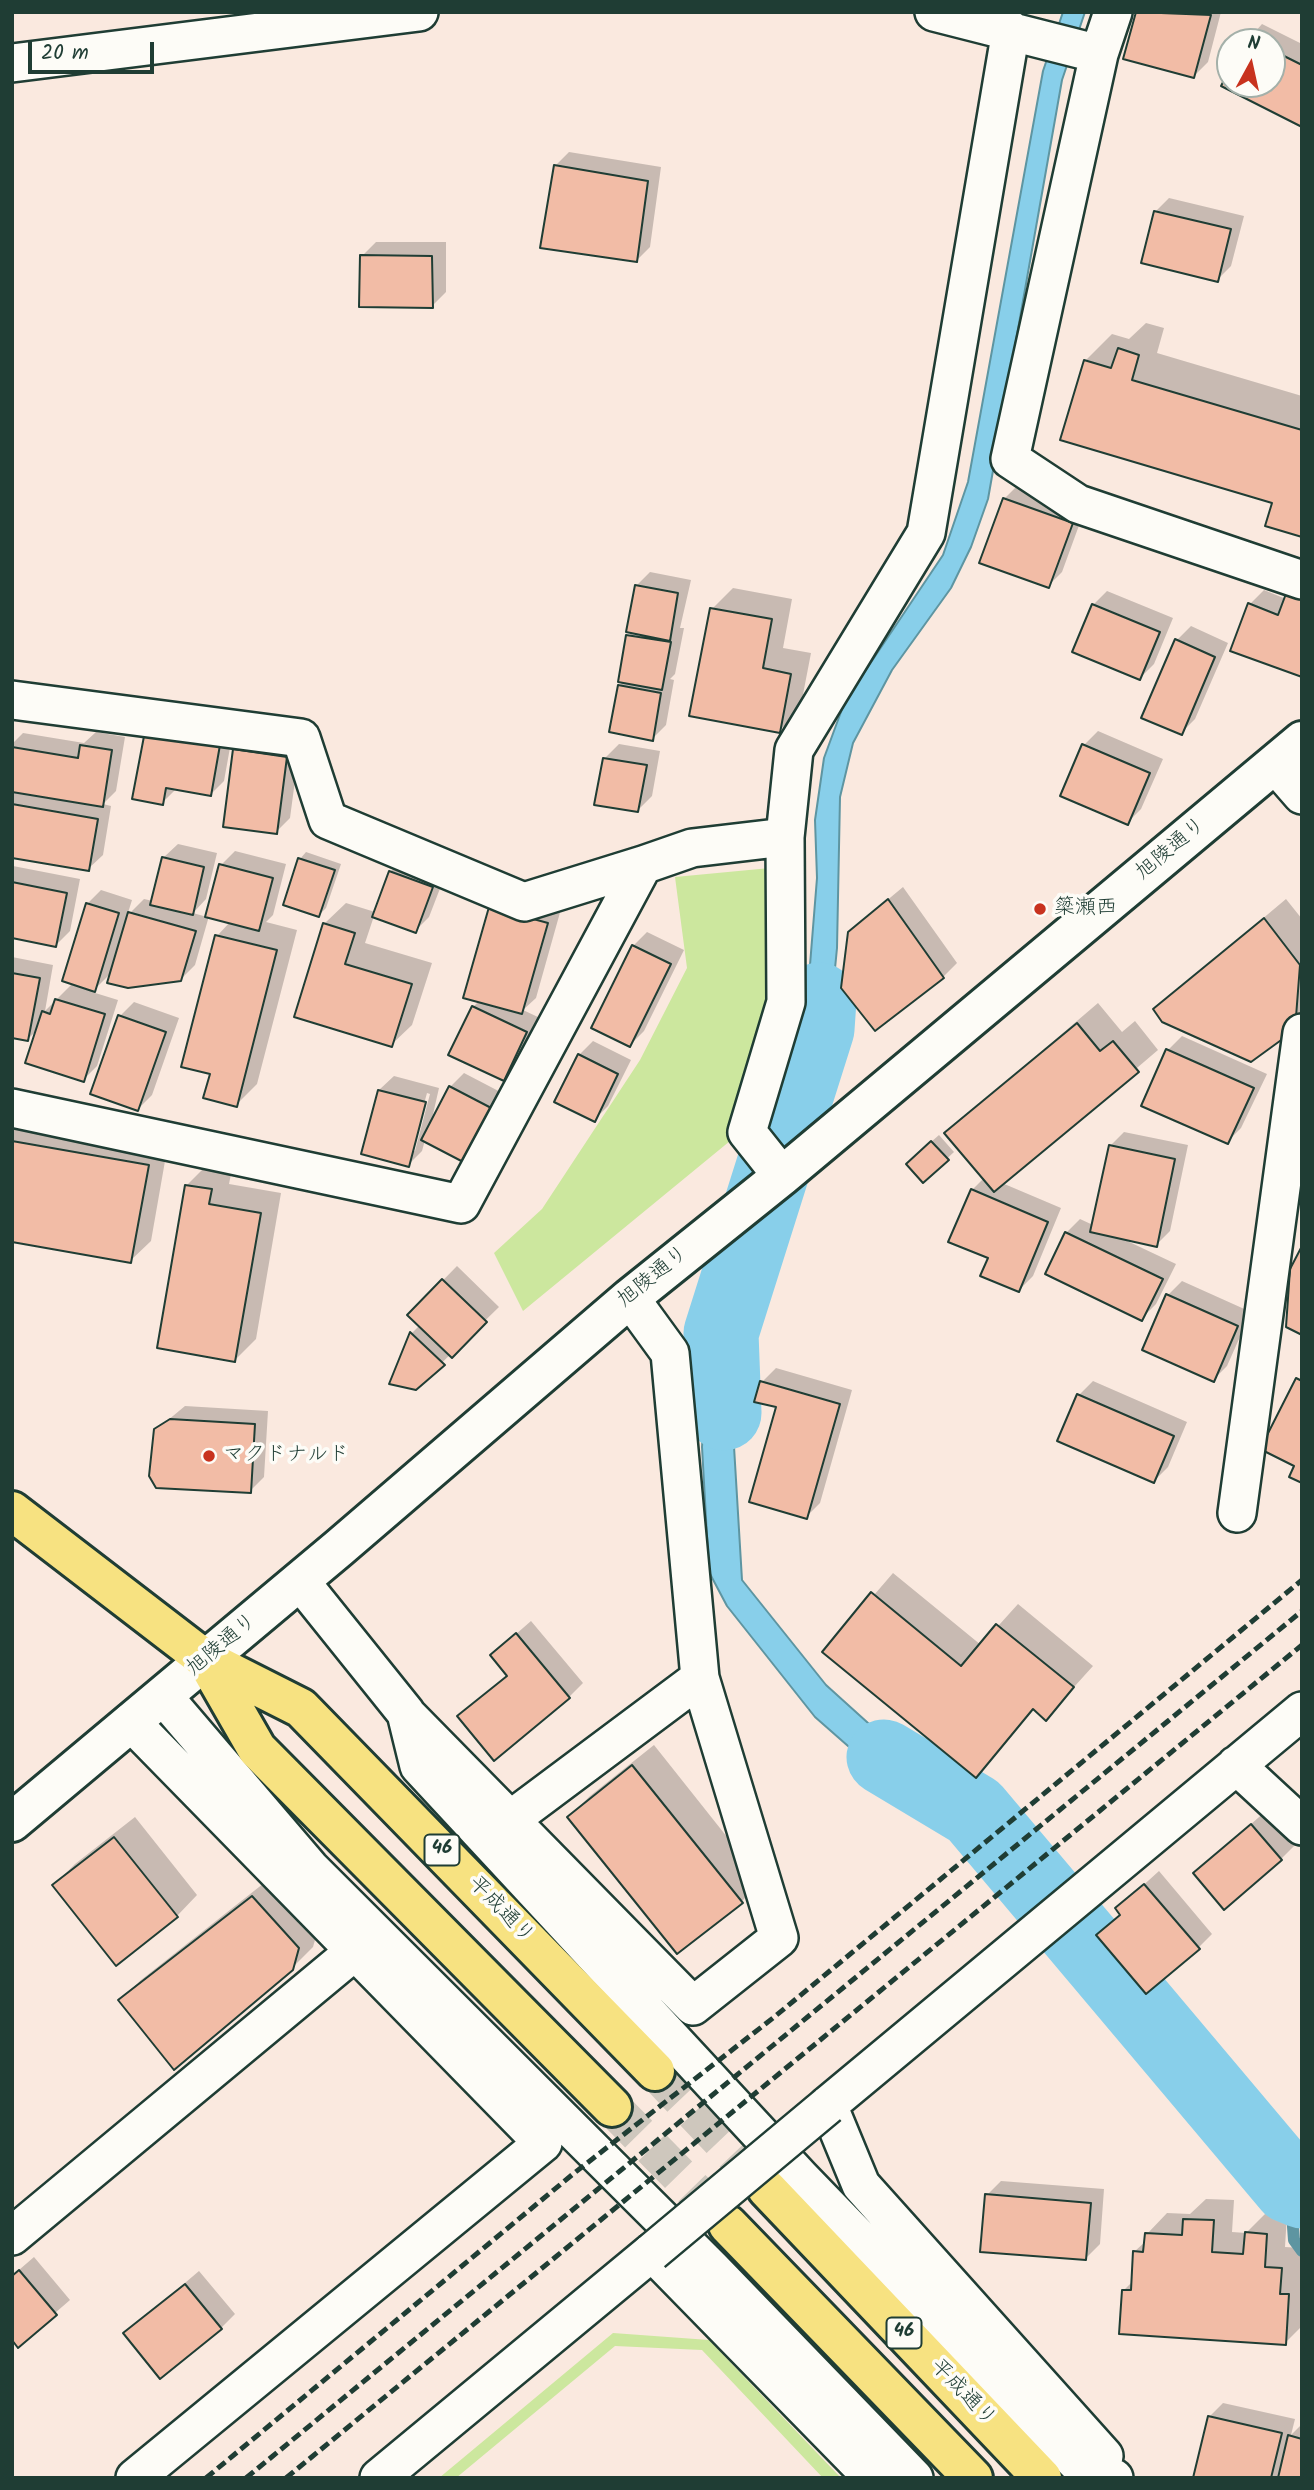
<!DOCTYPE html>
<html>
<head>
<meta charset="utf-8">
<style>
	body { margin:0 }
	#map { position:relative; width:1314px; height:2490px; overflow:hidden; background:#fae9df; font-family:Kalam,sans-serif }
	canvas { display:block }
	.frame { position:absolute; inset:0; border:14px solid #1f3d34; pointer-events:none }
	.north { position:absolute; left:1216px; top:28px; width:70px; height:70px; box-sizing:border-box; background:#fdfcf7; border:2px solid #a4b0a9; border-radius:50%; rotate:8deg; font-size:19px; font-weight:700; line-height:28px; text-align:center; color:#1f3d34 }
	.north::after { content:''; display:block; margin:auto; width:24px; height:32px; background:#c8321e; clip-path:polygon(50% 0,100% 100%,50% 72%,0 100%) }
	.scale { position:absolute; left:28px; top:42px; width:126px; height:32px; box-sizing:border-box; border:4px solid #1f3d34; border-top:0; padding-left:9px; font-size:21px; line-height:24px; white-space:nowrap; color:#1f3d34; -webkit-text-stroke:5px #fdfcf7; paint-order:stroke }
</style>
</head>
<body>
<div id="map">
<canvas width="1314" height="2490"></canvas>
<div class="frame"></div>
<div class="north">N</div>
<div class="scale">20 m</div>
</div>
<script>
const c = document.querySelector('canvas').getContext('2d');
c.lineJoin = 'round';
function fill(path, color) {
  c.fillStyle = color;
  c.fill(path, 'evenodd');
}
function strokePath(path, color, width, dash) {
  c.strokeStyle = color;
  c.lineWidth = width;
  c.lineCap = dash ? 'butt' : 'round';
  c.setLineDash(dash || []);
  c.stroke(path);
}
function drawText(font, color, halo, rows, align = 'center') {
  c.font = font + ' Kalam,"Klee One",sans-serif';
  c.lineWidth = 7;
  c.setLineDash([]);
  c.textBaseline = 'middle';
  c.strokeStyle = halo;
  c.fillStyle = color;
  for (const [text, x, y, turn = 0] of rows) {
    c.save();
    c.translate(x, y);
    c.rotate((+turn || 0) * Math.PI / 180);
    c.textAlign = isNaN(turn) ? turn : align;
    if (halo) c.strokeText(text, 0, 0);
    c.fillText(text, 0, 0);
    c.restore();
  }
}
fill(new Path2D(`
	M770,868L772,1000L730,1141L523,1311L494,1253L542,1209L640,1060L687,968L675,877Z
	M613,2333L709,2340L841,2478H823L702,2350L615,2346L456,2478H439Z`), '#cce79e');
const water = new Path2D(`
	M1063,12H1085L1062,80L988,499L971,547L951,588L892,670L853,743L840,797L837,948L829,1030L815,1082L780,1112L805,1027L817,878L815,820L824,758L845,701L943,555L968,482L1043,71Z
	M756,1287L729,1363L742,1580L826,1685L878,1732L953,1780L981,1804L956,1826L881,1775L815,1717L727,1606L709,1572L702,1447L709,1326Z`);
fill(water, '#88cfea');
strokePath(water, '#5e95a1', 2);
fill(new Path2D(`
	M1138,12H1221L1208,62L1194,76Z
	M1262,24L1302,44V125L1224,85L1230,73V84H1272V42H1246Z
	M569,152L661,167L650,247L636,261L555,166Z
	M1169,198L1244,216L1231,266L1217,280L1155,212Z
	M376,242H446V292L432,306L362,256Z
	M1146,323L1164,328L1157,353L1302,396V535L1274,501L1085,361L1112,334L1129,339Z
	M1018,485L1085,509L1062,572L1048,586L1004,499Z
	M650,572L691,580L680,628H684L675,674L670,679L674,680L666,725L652,739L619,686L624,681L636,586Z
	M733,588L792,599L783,648L811,653L800,710L779,731L712,609Z
	M1264,590L1286,599L1302,676L1250,604Z
	M1107,591L1173,618L1154,664L1140,678L1093,605Z
	M1191,626L1228,643L1195,719L1181,733L1177,640Z
	M233,731L224,781L210,795L177,788L162,803L134,797Z
	M1098,731L1163,759L1141,809L1127,823L1084,745Z
	M96,732L125,737L116,791L103,804L111,806L103,855L88,869L12,856V795L16,791L12,790V744L23,733L84,743Z
	M249,736L300,743L290,818L276,832L235,750Z
	M619,744L660,751L652,796L638,810L605,758Z
	M178,844L217,853L206,899L193,913L207,917L221,865L235,851L286,864L273,915L266,922L297,930L257,1084L236,1105L212,1073L217,936L230,922L209,916L195,965L180,980L113,971L92,992L118,1000L97,1066L83,1080L38,1029L28,1039L12,1037V957L53,965L45,1011L73,983L87,904L101,890L132,900L127,916L144,899L153,901L163,858Z
	M306,852L341,864L326,908L319,915L300,859Z
	M404,858L446,873L429,917L415,931L374,916L365,943L432,963L412,1025L391,1045L296,1015L325,923L346,903L375,912L390,872Z
	M13,866L80,879L70,931L56,945L12,937Z
	M903,887L957,963L943,977L849,932Z
	M1286,899L1302,919V1020L1155,1009Z
	M491,907L561,909L536,998L523,1010L540,1018L517,1064L503,1078L473,1007L480,1000Z
	M647,932L684,950L644,1031L630,1045L633,946Z
	M134,1002L179,1018L152,1095L138,1109L120,1016Z
	M1098,1003L1122,1032L1135,1021L1158,1050L1002,1183L1061,1208L1033,1276L1019,1290L990,1257L972,1190L984,1178L946,1133Z
	M1182,1036L1267,1074L1241,1128L1227,1142L1143,1105L1168,1050Z
	M593,1041L631,1060L608,1106L594,1120L579,1055Z
	M464,1073L510,1097L483,1149L425,1140L422,1151L408,1165L379,1090L394,1076L439,1088L431,1123L450,1087ZM427,1093L430,1094L415,1151H411Z
	M12,1117L168,1144L151,1241L130,1261L12,1240Z
	M1124,1132L1188,1145L1170,1231L1156,1245L1123,1239L1176,1264L1156,1304L1142,1318L1066,1233L1080,1219L1093,1225L1110,1146Z
	M939,1135L954,1152L923,1181L914,1157Z
	M207,1165L232,1169L229,1184L281,1193L256,1339L235,1360L187,1185Z
	M457,1266L499,1307L416,1388L391,1383L412,1333L420,1325L409,1315Z
	M1182,1281L1251,1312L1227,1366L1213,1380L1168,1295Z
	M776,1368L852,1390L820,1503L806,1517L778,1406L762,1382Z
	M1093,1381L1187,1422L1168,1467L1154,1481L1079,1395Z
	M185,1406L268,1411L264,1477L250,1491L156,1430Z
	M893,1573L981,1645L1018,1604L1093,1666L1046,1718L1035,1708L975,1776L825,1652Z
	M531,1621L583,1683L569,1697L459,1716L508,1674L492,1655Z
	M654,1745L762,1881L742,1901L677,1952L569,1817L590,1796Z
	M1266,1811L1295,1845L1281,1859L1195,1873Z
	M135,1817L197,1895L177,1916L54,1885L75,1864Z
	M1159,1871L1212,1934L1198,1948L1098,1935L1121,1914L1117,1909Z
	M273,1876L319,1926L313,1947L291,1969L120,2000L141,1980Z
	M1001,2181L1104,2189L1100,2244L1085,2259L987,2195Z
	M1206,2199L1234,2200L1232,2232L1246,2233L1267,2212L1287,2214L1285,2247L1302,2248V2326L1285,2343L1123,2291L1133,2281L1134,2252L1146,2241L1147,2234L1167,2213L1190,2214Z
	M34,2257L70,2300L18,2345L12,2276Z
	M199,2271L235,2314L221,2328L125,2334Z
	M1223,2403L1295,2419L1291,2435L1302,2424V2478H1195L1209,2417Z`), '#0003');
strokePath(new Path2D(`
	M1290,2186L1294,2240L1302,2251`), '#5e95a1', 12);
strokePath(new Path2D(`
	M724,1413L721,1333L817,1029L819,1000
	M884,1757L974,1811L1290,2186L1302,2191`), '#88cfea', 75);
const building = new Path2D(`
	M1136,12L1211,15L1194,78L1123,59Z
	M1272,50L1302,65V127L1221,86L1230,69V84H1272Z
	M554,165L648,181L637,262L540,248Z
	M1154,211L1231,229L1218,282L1141,263Z
	M360,255L432,256L433,308L359,307Z
	M1118,348L1139,355L1132,380L1302,430V537L1265,526L1272,503L1060,440L1084,360L1111,368Z
	M1003,498L1073,523L1049,588L979,563Z
	M635,585L678,593L670,641L626,632Z
	M1287,591L1302,596V677L1230,651L1248,603L1278,615Z
	M1092,604L1160,632L1140,680L1072,652Z
	M710,608L772,619L763,668L791,674L780,733L689,716Z
	M626,635L671,642L662,690L618,682Z
	M1175,639L1215,657L1182,735L1141,718Z
	M618,685L661,693L653,741L609,732Z
	M145,731L220,745L211,796L166,788L163,805L132,799Z
	M1082,744L1150,773L1128,825L1060,796Z
	M80,745L112,750L103,807L12,792V747L78,758Z
	M233,749L287,757L277,834L223,827Z
	M603,758L647,765L638,812L594,805Z
	M12,804L98,819L89,871L12,858Z
	M162,857L204,867L193,915L150,905Z
	M298,858L335,870L319,917L283,905Z
	M219,864L273,878L259,931L205,917Z
	M389,871L433,887L416,933L372,917Z
	M12,882L67,893L56,947L12,938Z
	M888,899L944,978L875,1031L841,988L848,932Z
	M86,903L119,913L95,992L62,981Z
	M489,907L548,923L522,1014L463,998Z
	M128,912L196,931L181,981L128,988L107,983Z
	M1264,918L1300,965L1295,1030L1251,1062L1162,1022L1153,1009Z
	M323,923L355,933L345,964L412,984L392,1047L294,1017Z
	M215,935L277,950L237,1107L203,1098L210,1074L181,1067Z
	M632,945L671,964L630,1047L591,1028Z
	M12,973L40,978L28,1041L12,1038Z
	M55,999L105,1014L84,1082L25,1063L42,1011L50,1014Z
	M472,1006L527,1032L504,1081L448,1055Z
	M118,1015L166,1032L138,1111L90,1094Z
	M1077,1023L1100,1051L1113,1041L1139,1072L994,1192L944,1133Z
	M1166,1049L1254,1088L1228,1144L1141,1106Z
	M578,1054L618,1074L595,1122L554,1102Z
	M449,1086L497,1111L469,1165L421,1140Z
	M378,1090L426,1102L409,1167L361,1154Z
	M12,1141L149,1165L131,1263L12,1242Z
	M931,1141L949,1160L923,1183L906,1164Z
	M1109,1145L1175,1159L1157,1247L1090,1232Z
	M185,1185L212,1189L209,1204L261,1213L235,1362L157,1348Z
	M971,1189L1048,1222L1019,1292L980,1276L988,1258L948,1242Z
	M1065,1232L1163,1279L1142,1321L1045,1274Z
	M1302,1246V1335L1286,1327L1290,1269Z
	M442,1279L487,1322L452,1358L407,1315Z
	M1166,1294L1238,1326L1214,1382L1142,1350Z
	M410,1332L445,1365L416,1390L389,1384Z
	M1296,1378L1302,1381V1483L1289,1477L1294,1466L1260,1449Z
	M760,1381L840,1404L807,1519L749,1502L776,1407L754,1402Z
	M1077,1394L1174,1436L1154,1483L1057,1441Z
	M170,1419L255,1424L251,1493L156,1488L149,1476L154,1429Z
	M871,1592L961,1666L996,1624L1074,1687L1046,1721L1033,1709L976,1778L822,1652Z
	M516,1633L570,1698L494,1761L457,1716L507,1676L490,1655Z
	M632,1765L743,1903L677,1954L567,1817Z
	M1251,1824L1282,1860L1224,1910L1193,1873Z
	M114,1837L178,1917L116,1966L52,1885Z
	M1144,1884L1200,1949L1146,1994L1096,1935L1120,1915L1115,1908Z
	M252,1896L299,1948L293,1970L174,2070L118,2000Z
	M985,2194L1091,2203L1086,2260L980,2252Z
	M1183,2219L1214,2220L1212,2252L1243,2254L1245,2232L1267,2234L1265,2267L1282,2268L1280,2294H1289L1286,2345L1119,2334L1122,2290H1131L1133,2251L1143,2252L1145,2233L1182,2235Z
	M19,2270L57,2315L18,2348L12,2340V2276Z
	M185,2284L222,2329L160,2379L123,2333Z
	M1208,2416L1282,2433L1271,2478H1193Z
	M1288,2435L1302,2439V2478H1278Z`);
fill(building, '#f2bca6');
strokePath(building, '#1f3d34', 2);
strokePath(new Path2D(`
	M655,2071L767,2189
	M612,2107L728,2225`), '#cec7bd', 38, [38, 19]);
const street = new Path2D(`
	M934,12L1099,54L1113,12
	M1099,54L1010,459L1078,504L1302,580
	M12,63L419,12
	M12,700L301,738L328,820L524,902L643,865
	M1275,764L1302,795
	M12,1108L461,1204L643,865L692,848L785,837L794,750L926,533L1011,30
	M782,1176L747,1132L786,1002L785,837
	M1237,1513L1302,1033
	M300,1581L406,1713L419,1766L800,2177L1078,2464L1114,2478
	M163,1696L310,1868L712,2269L914,2478
	M407,1715L693,2006L779,1938L700,1678L670,1353L630,1298
	M131,1722L543,2143L135,2478
	M1236,1765L1302,1826
	M510,1820L700,1678
	M12,2236L355,1951
	M1104,2456L861,2185L828,2105L1302,1711
	M379,2478L652,2252L873,2478`);
const secondary = new Path2D(`
	M12,1822L339,1548L630,1298L782,1176L1302,741`);
const primary = new Path2D(`
	M12,1511L206,1660L301,1708L655,2071
	M206,1660L257,1749L612,2107
	M767,2189L1042,2478
	M728,2225L973,2478`);
strokePath(street, '#1f3d34', 42);
strokePath(secondary, '#1f3d34', 44);
strokePath(primary, '#1f3d34', 44);
strokePath(street, '#fdfcf7', 37);
strokePath(secondary, '#fdfcf7', 38);
strokePath(primary, '#f7e281', 38);
strokePath(new Path2D(`
	M206,2478L573,2174L773,2018L1302,1580
	M246,2478L1302,1611
	M286,2478L1302,1645`), '#1f3d34', 5, [10, 5]);
const streetBridge = new Path2D(`
	M652,2252L828,2105`);
strokePath(streetBridge, '#1f3d34', 42, []);
strokePath(streetBridge, '#fdfcf7', 37);
for (const [x, y, r, color] of [
	[1040,909,7,"#c8321e"],
	[209,1456,7,"#c8321e"]
]) {
  const dot = new Path2D();
  dot.arc(x, y, r, 0, 2 * Math.PI);
  c.fillStyle = color;
  c.fill(dot);
  strokePath(dot, '#fdfcf7', 2.5);
}
for (const [x, y, w] of [
	[442,1850,35],
	[904,2333,35]
]) {
  const box = new Path2D();
  box.roundRect(x - w / 2, y - 15.5, w, 31, 5);
  c.fillStyle = '#fdfcf7';
  c.fill(box);
  strokePath(box, '#1f3d34', 2);
}
drawText('bold 19px', '#1f3d34', null, [
	["46",442,1850],
	["46",904,2333]
]);
drawText('21px', '#1f3d34', '#fdfcf7', [
	["旭陵通り",1172,850,-40],
	["旭陵通り",654,1278,-39],
	["旭陵通り",223,1646,-40],
	["平成通り",500,1911,46],
	["平成通り",962,2394,46]
]);
drawText('21px', '#1f3d34', '#fdfcf7', [
	["簗瀬西",1054,909],
	["マクドナルド",223,1456]
], 'left');
</script>
</body>
</html>
